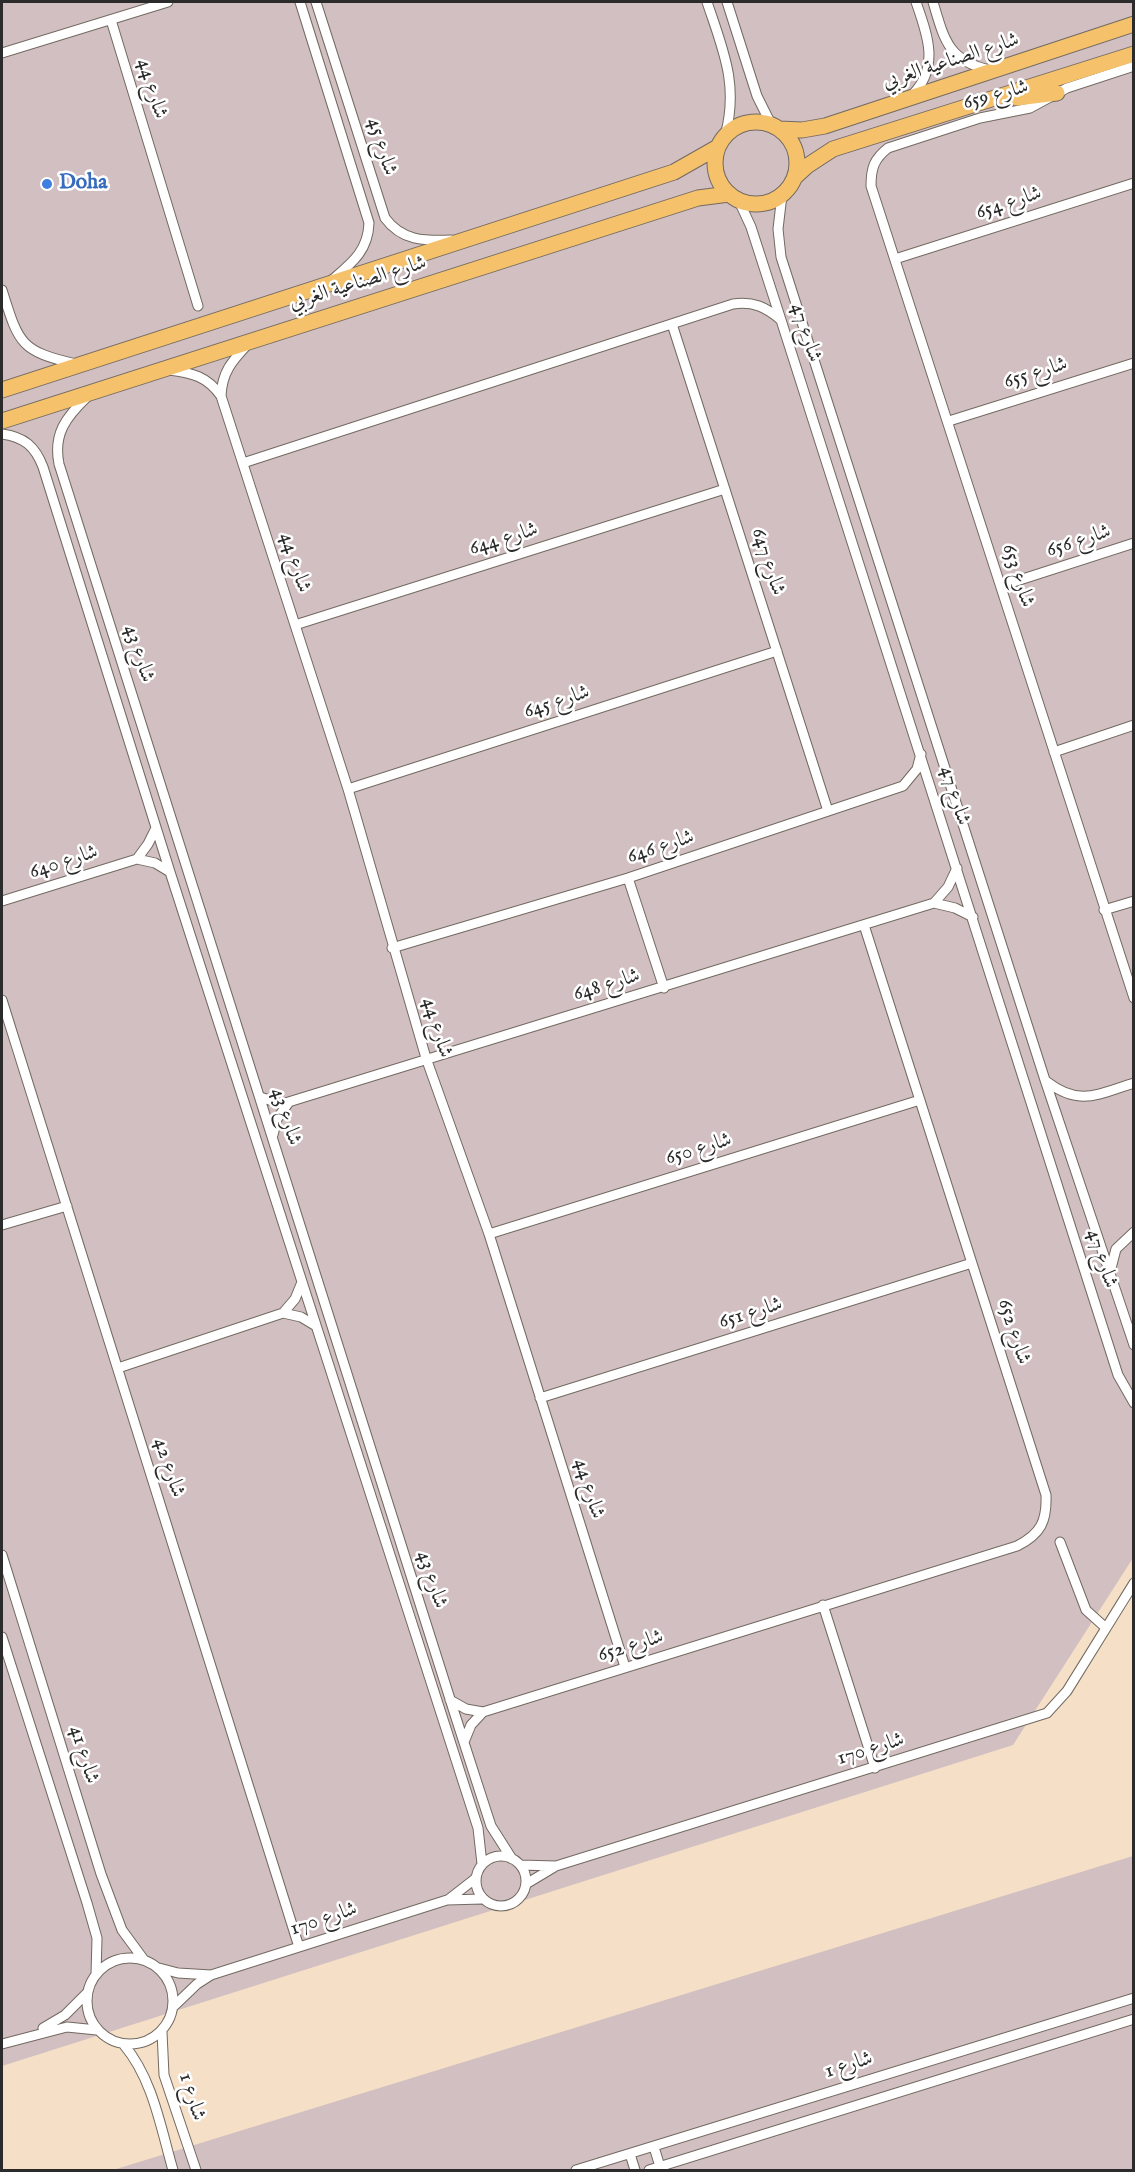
<!DOCTYPE html>
<html>
<head>
<meta charset="utf-8">
<style>
	body { margin:0 }
	#map { position:relative; width:1135px; height:2172px; overflow:hidden; background:#f5dfc6; font-family:"IM FELL English",serif }
	canvas { display:block }
	.frame { position:absolute; inset:0; border:3px solid #2b2b2b; pointer-events:none }
</style>
</head>
<body>
<div id="map">
<canvas width="1135" height="2172"></canvas>
<div class="frame"></div>
</div>
<script>
const c = document.querySelector('canvas').getContext('2d');
c.lineJoin = 'round';
function fill(path, color) {
  c.fillStyle = color;
  c.fill(path, 'evenodd');
}
function strokePath(path, color, width, dash) {
  c.strokeStyle = color;
  c.lineWidth = width;
  c.lineCap = dash ? 'butt' : 'round';
  c.setLineDash(dash || []);
  c.stroke(path);
}
function drawText(font, color, halo, rows, align = 'center') {
  c.font = font + ' "IM FELL English",Amiri,serif';
  c.lineWidth = 5;
  c.setLineDash([]);
  c.textBaseline = 'middle';
  c.strokeStyle = halo;
  c.fillStyle = color;
  for (const [text, x, y, turn = 0] of rows) {
    c.save();
    c.translate(x, y);
    c.rotate((+turn || 0) * Math.PI / 180);
    c.textAlign = isNaN(turn) ? turn : align;
    if (halo) c.strokeText(text, 0, 0);
    c.fillText(text, 0, 0);
    c.restore();
  }
}
fill(new Path2D(`
	M2,2H1133V1558L1013,1745L2,2066Z
	M1133,1856V2170H113Z`), '#d2bfc1');
const minor = new Path2D(`
	M300,2L369,223C368,251 352,263 332,280
	M316,2L385,218C402,241 424,241 451,240
	M707,2C723,50 739,85 725,136
	M727,2L757,96L771,124
	M933,2C944,39 948,61 990,70
	M111,20L198,306
	M2,53L168,2
	M1134,66L1067,88L1030,108L980,118L888,148C874,159 871,168 871,186L1134,998
	M913,94C940,66 927,34 916,2
	M782,195L778,229L781,257L1045,1080L1134,1345
	M739,201L751,227L781,320L1118,1375L1134,1403
	M895,259L1134,183
	M2,290C19,344 20,351 76,364
	M672,324L828,811
	M169,370C192,373 207,376 221,396L348,789L426,1058L489,1234L625,1667
	M221,396C222,372 232,361 248,344
	M87,397C66,417 53,434 59,464L457,1721L491,1826L512,1859
	M949,421L1134,363
	M2,434C24,437 35,446 43,467L170,872L478,1828L482,1864
	M243,463L733,304C753,301 766,307 781,320
	M1001,586L1134,543
	M295,625L725,489
	M1054,752L1134,725
	M348,789L777,651
	M137,859L148,844L156,828
	M628,878L664,988
	M2,901L137,859L155,863L170,872
	M934,903L948,887L957,868
	M1104,910L1134,901
	M392,948L628,878L903,786L917,769L921,754
	M2,1000L299,1947
	M1046,1081C1079,1107 1098,1094 1134,1083
	M260,1097L282,1104L934,903L955,908L973,917
	M273,1135L277,1119L289,1102
	M2,1225L67,1206
	M489,1234L920,1100
	M1110,1272L1116,1249L1134,1232
	M283,1313L295,1299L302,1282
	M118,1368L283,1313L301,1317L316,1326
	M540,1398L972,1263
	M1060,1542L1086,1610L1106,1628
	M2,1555L101,1874L122,1930L144,1960
	M823,1605L875,1768
	M2,1637L87,1903L97,1938L96,1975
	M450,1700L466,1709L483,1712L1017,1546C1041,1534 1047,1521 1046,1495L864,925
	M464,1742L471,1725L483,1712
	M476 1881a25 25 0 1 1 50 0a25 25 0 1 1-50 0Z
	M520,1865L556,1866
	M526,1884L556,1866L1047,1713L1067,1691L1134,1583
	M449,1899L476,1878
	M87 2001a43 43 0 1 1 86 0a43 43 0 1 1-86 0Z
	M159,1968L178,1973L211,1975
	M173,2007L197,1984L211,1975L447,1900L482,1899
	M43,2028L65,2015L88,1992
	M162,2032L164,2075L196,2170
	M2,2044L67,2027L97,2030
	M124,2045C153,2079 161,2129 173,2170
	M654,2147L661,2170
	M630,2154L635,2170
	M576,2170L1134,1998
	M649,2170L1134,2019`);
const primary = new Path2D(`
	M1017,98L1057,93
	M715 163a41 41 0 1 1 82 0a41 41 0 1 1-82 0Z
	M779,129L802,130L825,126L1134,24
	M795,177L807,166L833,149L1134,54
	M2,390L674,172L718,147
	M2,421L698,198L729,194`);
strokePath(minor, '#726a61', 11);
strokePath(primary, '#726a61', 17);
strokePath(minor, '#fff', 9);
strokePath(primary, '#f5c16b', 15);
for (const [x, y, r, color] of [
	[47,184,6,"#3f7fe0"]
]) {
  const dot = new Path2D();
  dot.arc(x, y, r, 0, 2 * Math.PI);
  c.fillStyle = color;
  c.fill(dot);
  strokePath(dot, '#fff', 2);
}
drawText('21px', '#2b2b2b', '#fff', [
	["شارع الصناعية الغربي",951,62,-18],
	["شارع 44",151,89,73],
	["شارع 659",996,96,-15],
	["شارع 45",381,147,73],
	["شارع 654",1009,204,-18],
	["شارع الصناعية الغربي",358,284,-17],
	["شارع 47",805,333,72],
	["شارع 655",1036,374,-17],
	["شارع 644",504,540,-17],
	["شارع 656",1079,542,-18],
	["شارع 647",767,562,72],
	["شارع 44",294,563,72],
	["شارع 653",1017,576,72],
	["شارع 43",138,654,72],
	["شارع 645",557,703,-18],
	["شارع 47",954,796,73],
	["شارع 646",661,848,-18],
	["شارع 640",64,863,-18],
	["شارع 648",607,986,-17],
	["شارع 44",436,1028,73],
	["شارع 43",285,1117,72],
	["شارع 650",699,1150,-17],
	["شارع 47",1101,1259,72],
	["شارع 651",751,1314,-17],
	["شارع 652",1013,1332,72],
	["شارع 42",168,1468,72],
	["شارع 44",588,1489,73],
	["شارع 43",431,1580,72],
	["شارع 652",631,1647,-17],
	["شارع 170",871,1750,-17],
	["شارع 41",83,1755,73],
	["شارع 170",324,1920,-18],
	["شارع 1",849,2066,-17],
	["شارع 1",191,2097,73]
]);
drawText('bold 21px', '#366cbe', '#fff', [
	["Doha",59,184]
], 'left');
</script>
</body>
</html>
